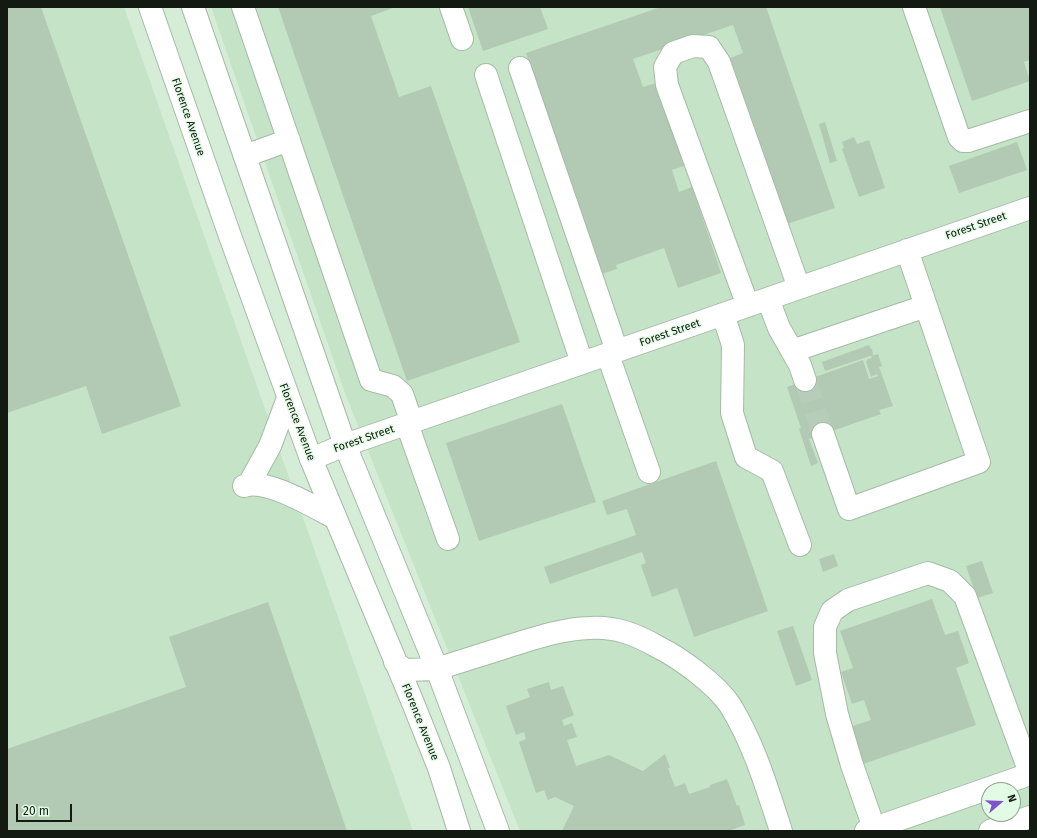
<!DOCTYPE html>
<html>
<head>
<meta charset="utf-8">
<style>
	body { margin:0 }
	#map { position:relative; width:1037px; height:838px; overflow:hidden; background:#d5edd7; font-family:"Fira Sans",sans-serif }
	canvas { display:block }
	.frame { position:absolute; inset:0; border:8px solid #121a12; pointer-events:none }
	.north { position:absolute; left:981px; top:782px; width:40px; height:40px; box-sizing:border-box; background:#e2fbe4; border:1px solid #8fa190; border-radius:50%; rotate:71deg; font-size:11px; font-weight:700; line-height:16px; text-align:center; color:#121a12 }
	.north::after { content:''; display:block; margin:auto; width:14px; height:18px; background:#7f53cc; clip-path:polygon(50% 0,100% 100%,50% 72%,0 100%) }
	.scale { position:absolute; left:16px; top:804px; width:56px; height:18px; box-sizing:border-box; border:2px solid #121a12; border-top:0; padding-left:5px; font-size:12px; line-height:14px; white-space:nowrap; color:#121a12; -webkit-text-stroke:3px #e2fbe4; paint-order:stroke }
</style>
</head>
<body>
<div id="map">
<canvas width="1037" height="838"></canvas>
<div class="frame"></div>
<div class="north">N</div>
<div class="scale">20 m</div>
</div>
<script>
const c = document.querySelector('canvas').getContext('2d');
c.lineJoin = 'round';
function fill(path, color) {
  c.fillStyle = color;
  c.fill(path, 'evenodd');
}
function strokePath(path, color, width, dash) {
  c.strokeStyle = color;
  c.lineWidth = width;
  c.lineCap = dash ? 'butt' : 'round';
  c.setLineDash(dash || []);
  c.stroke(path);
}
function drawText(font, color, halo, rows, align = 'center') {
  c.font = font + ' "Fira Sans",sans-serif';
  c.lineWidth = 3;
  c.setLineDash([]);
  c.textBaseline = 'middle';
  c.strokeStyle = halo;
  c.fillStyle = color;
  for (const [text, x, y, turn = 0] of rows) {
    c.save();
    c.translate(x, y);
    c.rotate((+turn || 0) * Math.PI / 180);
    c.textAlign = isNaN(turn) ? turn : align;
    if (halo) c.strokeText(text, 0, 0);
    c.fillText(text, 0, 0);
    c.restore();
  }
}
fill(new Path2D(`
	M7,7H124L413,831H7Z
	M211,7H1030V831H520L345,393ZM989,790H1013V814H989Z`), '#c5e4c7');
fill(new Path2D(`
	M7,7H41L181,406L102,434L86,386L7,413Z
	M278,7H396L371,16L399,97L431,86L520,342L407,381Z
	M468,7H540L548,29L483,51Z
	M661,7H766L835,208L787,224L730,58L743,53L733,25L633,59L643,87L656,83L684,166L672,170L679,192L692,187L721,273L678,288L664,248L616,265L617,269L599,275L593,257L597,256L575,193L571,194L555,147L559,146L548,115L544,116L526,53Z
	M940,7H1030V60L1024,62L1030,81L972,101Z
	M825,122L837,161L830,163L819,124Z
	M854,137L857,144L869,140L885,188L859,197L842,149L844,148L842,142Z
	M1017,142L1027,170L959,193L949,166Z
	M869,345L871,349H872L873,355L825,371L822,362Z
	M878,354L882,366L879,367L893,406L879,410L881,414L809,439L818,463L811,466L799,429L801,428L787,387L863,360L869,379L878,376L877,374L871,377L866,361L868,360L867,359L872,358L871,356Z
	M562,404L596,502L479,541L446,443Z
	M716,461L768,611L694,637L677,588L652,597L641,565L646,563L642,552L550,584L544,567L636,535L627,509L607,515L602,501Z
	M834,554L838,566L823,572L819,559Z
	M982,561L993,593L977,598L966,566Z
	M932,599L945,635L958,631L969,663L956,668L976,725L863,764L850,727L871,720L864,700L852,704L841,672L853,668L840,631Z
	M268,602L347,831H7V749L186,687L169,637Z
	M793,626L812,680L796,686L777,631Z
	M549,682L551,690L563,686L574,715L562,720L564,726L572,723L577,737L567,740L576,766L609,755L643,771L665,754L670,768H668L675,787L685,783L689,794L710,787V785L727,779L737,806L739,805L745,825L728,831H562L574,806L555,797L548,800L544,790L536,793L519,742L526,739L524,732L516,735L506,706L530,697L527,689Z`), '#b2c9b3');
strokePath(new Path2D(`
	M805,380L823,434`), '#b8cdb9', 22, [22, 11]);
const minor = new Path2D(`
	M243,7L371,380L393,386L402,394L412,423
	M451,7L462,39
	M914,7L959,137L963,141H968L1030,121
	M520,68L617,351
	M486,75L582,363
	M245,156L289,140
	M768,299L779,328L800,365L805,380
	M748,306L667,85L665,67L673,53L693,46L709,47L719,62L799,288
	M723,314L733,345L732,413L746,457L772,471L800,545
	M792,351L926,306
	M608,355L649,472
	M407,424L448,539
	M823,434L849,509L979,462L907,250
	M311,459L345,445L1030,208
	M249,484L270,446L288,398
	M244,486C267,478 314,507 335,518
	M437,669C461,661 485,654 509,646C536,638 561,629 589,628C615,626 635,634 658,647C680,658 716,684 730,705C754,744 767,788 781,831
	M874,828L852,765L837,714L825,653V627L832,611L848,600L928,573L950,581L965,596L1030,773`);
const major = new Path2D(`
	M150,7L230,236L311,459L413,703L439,768L459,831
	M193,7L345,445L437,669L498,831
	M395,662L405,670L437,669
	M866,831L1030,774
	M990,831L1030,817`);
strokePath(minor, '#a4bba5', 24);
strokePath(major, '#a4bba5', 24);
strokePath(minor, '#fff', 22);
strokePath(major, '#fff', 22);
drawText('11px', '#121a12', '#e2fbe4', [
	["Florence Avenue",188,117,71],
	["Forest Street",976,226,-19],
	["Forest Street",670,333,-19],
	["Florence Avenue",297,422,69],
	["Forest Street",364,439,-19],
	["Florence Avenue",420,722,68]
]);
</script>
</body>
</html>
